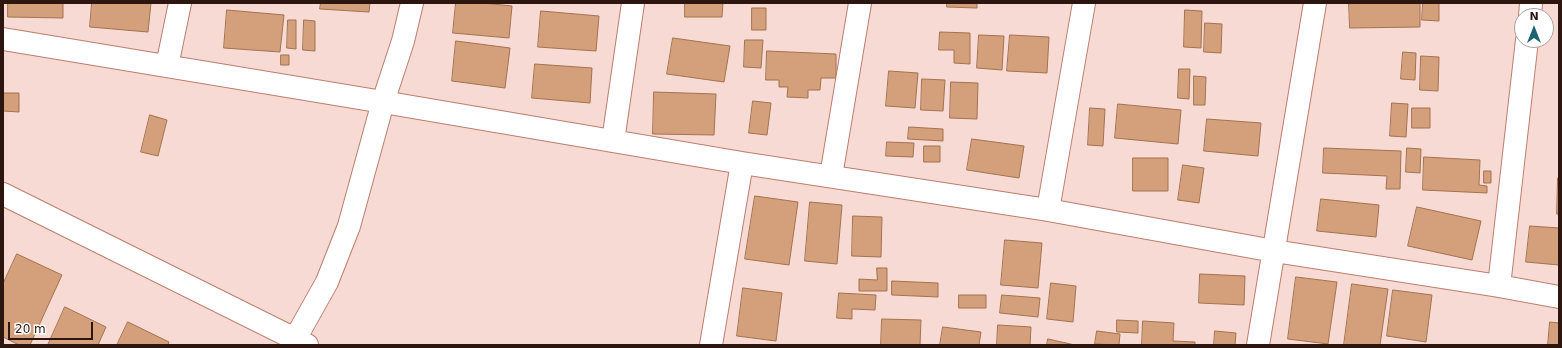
<!DOCTYPE html>
<html>
<head>
<meta charset="utf-8">
<style>
	body { margin:0 }
	#map { position:relative; width:1562px; height:348px; overflow:hidden; background:#f6dad3; font-family:"DejaVu Sans",sans-serif }
	canvas { display:block }
	.frame { position:absolute; inset:0; border:4px solid #2d1510; pointer-events:none }
	.north { position:absolute; left:1514px; top:8px; width:40px; height:40px; box-sizing:border-box; background:#fff; border:1px solid #aba19f; border-radius:50%; rotate:0deg; font-size:11px; font-weight:700; line-height:16px; text-align:center; color:#2d1510 }
	.north::after { content:''; display:block; margin:auto; width:14px; height:18px; background:#1e6574; clip-path:polygon(50% 0,100% 100%,50% 72%,0 100%) }
	.scale { position:absolute; left:8px; top:322px; width:85px; height:18px; box-sizing:border-box; border:2px solid #2d1510; border-top:0; padding-left:5px; font-size:12px; line-height:14px; white-space:nowrap; color:#2d1510; -webkit-text-stroke:3px #fff; paint-order:stroke }
</style>
</head>
<body>
<div id="map">
<canvas width="1562" height="348"></canvas>
<div class="frame"></div>
<div class="north">N</div>
<div class="scale">20 m</div>
</div>
<script>
const c = document.querySelector('canvas').getContext('2d');
c.lineJoin = 'round';
function fill(path, color) {
  c.fillStyle = color;
  c.fill(path, 'evenodd');
}
function strokePath(path, color, width, dash) {
  c.strokeStyle = color;
  c.lineWidth = width;
  c.lineCap = dash ? 'butt' : 'round';
  c.setLineDash(dash || []);
  c.stroke(path);
}
const building = new Path2D(`
	M8,3H63V18L8,17Z
	M92,3H151L148,32L90,27Z
	M321,3H370L369,12L320,9Z
	M456,3H483L512,6L509,38L453,33Z
	M685,3H723L722,17H685Z
	M947,3H977V8L947,7Z
	M1349,3H1420V27L1350,28Z
	M1423,3H1439V21L1422,20Z
	M752,8H766V30H752Z
	M227,10L284,15L280,52L224,48Z
	M1185,10L1202,11L1201,48L1184,47Z
	M541,11L599,16L596,51L538,47Z
	M288,20H296V49L287,48Z
	M304,20L315,21V51L303,50Z
	M1205,23L1222,24L1221,53L1204,52Z
	M940,32L970,33V64L954,63V50H939Z
	M979,35L1004,36L1002,70L977,68Z
	M1010,35L1049,37L1047,73L1007,71Z
	M673,38L730,46L724,82L667,74Z
	M745,40H763L761,68L744,67Z
	M456,41L510,48L505,88L452,81Z
	M767,51L836,54V78H821L820,90H808V98L787,97L788,87H779V80H766Z
	M1403,52L1416,53L1415,80L1401,79Z
	M281,55H289V65H281Z
	M1421,56L1439,57L1438,91L1420,90Z
	M535,64L592,68L590,103L532,98Z
	M1179,69H1190L1189,99L1178,98Z
	M889,71L918,73L915,108L886,106Z
	M1194,76L1206,77L1205,105H1194Z
	M922,79L945,80L943,111L921,110Z
	M951,82L978,83L977,119L950,118Z
	M654,92L716,94L714,135L653,134Z
	M3,93H19V112L3,111Z
	M753,101L771,103L767,135L749,133Z
	M1392,103L1408,104L1406,137L1390,136Z
	M1118,104L1181,110L1178,144L1115,138Z
	M1090,108L1105,109L1103,146L1088,145Z
	M1412,108H1430V128H1412Z
	M150,115L167,120L158,156L141,152Z
	M1207,119L1261,123L1258,156L1204,151Z
	M909,127L943,129V141L908,139Z
	M972,139L1024,146L1019,178L967,170Z
	M887,142L914,143L913,157L886,156Z
	M924,146H940V162H924Z
	M1324,148L1401,151L1400,189H1386L1387,176L1323,173Z
	M1407,148L1421,149L1420,173L1406,172Z
	M1424,157L1480,160L1479,185L1487,186V193L1423,190Z
	M1133,158H1168V191H1133Z
	M1183,165L1204,168L1199,203L1178,200Z
	M1484,171H1491V183H1484Z
	M1558,178H1559V214H1557Z
	M755,196L798,202L789,265L745,259Z
	M1321,199L1379,205L1376,237L1317,231Z
	M810,202L842,205L837,264L805,261Z
	M1417,207L1481,221L1472,260L1408,246Z
	M853,216L882,217L881,257L852,256Z
	M1530,226L1559,228V265L1526,262Z
	M1005,240L1042,243L1038,288L1001,285Z
	M17,254L62,275L30,345H19L3,337V284Z
	M877,268H887V291H859V279L877,280Z
	M1200,274L1245,276L1244,305L1199,303Z
	M1296,277L1337,282L1328,344L1288,339Z
	M892,281L938,283V297L892,295Z
	M1051,283L1076,286L1073,322L1047,319Z
	M1352,284L1388,289L1380,345H1344Z
	M743,288L782,293L776,341L737,336Z
	M1393,290L1432,295L1426,342L1387,336Z
	M839,293L876,295L875,310L852,309V319L837,318Z
	M959,295H986V308H959Z
	M1002,295L1040,298L1038,317L1000,313Z
	M65,307L106,327L98,345H48Z
	M882,319L921,320L920,345H881Z
	M1117,320L1138,321V333L1117,332Z
	M1143,321L1174,323L1173,341L1195,342V345H1142Z
	M128,322L169,342L168,345H117Z
	M1550,322L1559,323V345H1548Z
	M998,325L1031,327L1030,345H997Z
	M943,327L981,332L979,345H940Z
	M1097,331L1120,334L1119,345L1095,344Z
	M1215,331L1236,333L1235,345H1214Z
	M1048,339L1075,345H1047Z`);
fill(building, '#d49f7b');
strokePath(building, '#a4724f', 1);
const minor = new Path2D(`
	M1530,16L1531,3
	M3,39L383,102L742,163L1048,210L1274,251L1499,286L1559,297
	M167,66L180,3
	M613,141L633,3
	M831,176L860,3
	M3,194L307,345
	M1048,210L1084,3
	M1499,286L1527,40
	M295,339L327,282L349,226L383,102L403,41L412,3
	M711,345L742,163
	M1258,345L1315,3`);
strokePath(minor, '#bc7e6f', 24);
strokePath(minor, '#fff', 22);
</script>
</body>
</html>
